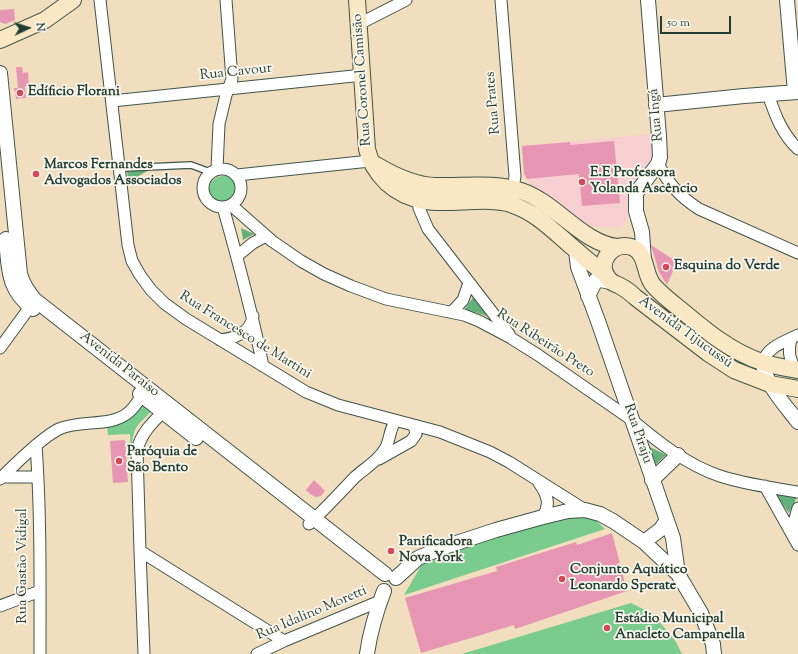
<!DOCTYPE html>
<html>
<head>
<meta charset="utf-8">
<style>
	body { margin:0 }
	#map { position:relative; width:798px; height:654px; overflow:hidden; background:#f1debf; font-family:"Sorts Mill Goudy",serif }
	canvas { display:block }
	.north { position:absolute; left:8px; top:8px; width:40px; height:40px; -webkit-text-stroke:3px #fbf7ec; paint-order:stroke; rotate:86deg; font-size:11px; font-weight:700; line-height:16px; text-align:center; color:#1f3d34 }
	.north::after { content:''; display:block; margin:auto; width:14px; height:18px; background:#1f3d34; clip-path:polygon(50% 0,100% 100%,50% 72%,0 100%) }
	.scale { position:absolute; left:660px; top:16px; width:71px; height:18px; box-sizing:border-box; border:2px solid #1f3d34; border-top:0; padding-left:5px; font-size:12px; line-height:14px; white-space:nowrap; color:#1f3d34; -webkit-text-stroke:3px #fbf7ec; paint-order:stroke }
</style>
</head>
<body>
<div id="map">
<canvas width="798" height="654"></canvas>
<div class="north">N</div>
<div class="scale">50 m</div>
</div>
<script>
const c = document.querySelector('canvas').getContext('2d');
c.lineJoin = 'round';
function fill(path, color) {
  c.fillStyle = color;
  c.fill(path, 'evenodd');
}
function strokePath(path, color, width, dash) {
  c.strokeStyle = color;
  c.lineWidth = width;
  c.lineCap = dash ? 'butt' : 'round';
  c.setLineDash(dash || []);
  c.stroke(path);
}
function drawText(font, color, halo, rows, align = 'center') {
  c.font = font + ' "Sorts Mill Goudy",serif';
  c.lineWidth = 3.5;
  c.setLineDash([]);
  c.textBaseline = 'middle';
  c.strokeStyle = halo;
  c.fillStyle = color;
  for (const [text, x, y, turn = 0] of rows) {
    c.save();
    c.translate(x, y);
    c.rotate((+turn || 0) * Math.PI / 180);
    c.textAlign = isNaN(turn) ? turn : align;
    if (halo) c.strokeText(text, 0, 0);
    c.fillText(text, 0, 0);
    c.restore();
  }
}
fill(new Path2D(`
	M651,134L653,159L630,190L627,198L628,220L621,227H587L530,184L524,174L522,146Z`), '#f7cfd0');
fill(new Path2D(`
	M209 190a14 14 0 1 1 28 0a14 14 0 1 1-28 0Z
	M142,404L153,409C148,416 140,421 136,428C129,440 133,465 134,479L131,476L130,434L108,435L107,427L121,422Z
	M571,515L593,518L605,529L404,595L424,561L506,531Z
	M631,603L653,614L676,642L682,654H462Z`), '#7acc8e');
fill(new Path2D(`
	M146,169L149,170L128,182L127,170Z
	M241,228L254,234L243,240Z
	M474,296L490,317L465,309Z
	M646,445L666,455L654,466Z
	M774,493L797,497L789,513Z`), '#63b079');
fill(new Path2D(`
	M14,9L15,20L5,24L0,22V10Z
	M16,67H22L23,73L28,72L29,86L25,87L26,98L16,99L14,88H18Z
	M614,141L620,203L582,206L579,174L527,179L524,174L522,146L570,142V145Z
	M651,245L677,262L667,285L659,272Z
	M125,440L128,482L113,483L110,441Z
	M314,480L325,491L321,496L316,497L310,494L306,490Z
	M612,533L627,591L515,629L514,625L421,653L405,598L497,571L496,567L576,542L577,545Z`), '#e696b3');
const service = new Path2D(`
	M125,168L191,165L210,172`);
const minor = new Path2D(`
	M100,0L128,245L132,261L140,275L151,290L164,303L186,319L306,392L338,405L440,432L490,452L509,462L585,510
	M501,0L515,176L512,195
	M359,24L406,0
	M768,94C775,115 782,134 798,149
	M112,101L363,75
	M658,164C669,184 679,196 699,209L798,253
	M203 188a19 19 0 1 1 38 0a19 19 0 1 1-38 0Z
	M217,169L219,124L226,95L232,79L226,0
	M237,175L370,161
	M419,193L418,200L419,208L428,229L509,334
	M231,205L272,241L301,261L324,274L351,286L386,299L464,315L479,321L511,338L538,355L632,420C658,442 687,465 720,476C745,484 772,488 798,492
	M223,207C238,260 252,312 263,366
	M237,256L253,243L266,236
	M452,312L463,300L469,283
	M791,339C788,351 789,359 796,370
	M220,340C235,338 251,333 253,316
	M0,348L35,300
	M763,362C767,347 784,342 798,335
	M36,445C41,515 40,584 40,654
	M379,459L411,441L416,434L414,426
	M2,477H38
	M0,479C13,466 42,437 59,429C81,419 111,428 129,412C137,405 140,397 146,389
	M539,483C547,494 551,504 543,517
	M765,486L798,545
	M309,524C325,509 340,493 355,477C365,468 378,461 385,449C390,441 390,426 396,421
	M793,535L794,522L798,508
	M140,551L284,641
	M0,606L40,591
	M144,654L140,551L137,450C142,431 154,421 168,407
	M257,654L284,641L380,601`);
const tertiary = new Path2D(`
	M787,0L795,92
	M0,73L20,274C23,284 28,292 35,300L385,574
	M656,105L744,96L798,92
	M6,239C9,269 7,289 33,309
	M576,251L578,267L598,321L673,538L678,574
	M644,261L642,232L636,211V193L658,164L660,157L659,136L648,0
	M588,296L596,280H600L611,282
	M763,362C764,383 786,406 798,422
	M140,394L196,438
	M652,480L678,455
	M644,542L661,529L667,520
	M396,578L418,558L441,548L496,530L543,517L568,511L585,510L600,514L613,521L644,542L678,574L701,613L713,644L714,654
	M367,654C370,632 376,612 384,591`);
const secondary = new Path2D(`
	M357,0L367,149C370,163 377,173 387,183C420,212 454,199 492,201C499,202 507,202 513,205C539,214 556,234 577,251C586,259 596,267 605,274
	M0,40L45,20L73,0
	M376,165C393,175 416,186 436,186C464,187 494,182 521,191C555,202 582,243 617,247
	M798,370C786,368 773,366 762,362C731,352 705,330 680,309C671,302 661,294 653,285C644,274 647,255 634,248C615,239 595,261 608,278C611,283 616,284 620,286C626,289 631,293 635,297L708,353L734,370L770,384L798,389`);
strokePath(service, '#3e5549', 8);
strokePath(minor, '#3e5549', 13);
strokePath(tertiary, '#3e5549', 16);
strokePath(secondary, '#3e5549', 18);
strokePath(service, '#fff', 5.5);
strokePath(minor, '#fff', 11);
strokePath(tertiary, '#fff', 14);
strokePath(secondary, '#fae7c3', 16);
for (const [x, y, r, color] of [
	[20,93,4,"#d1495b"],
	[36,174,4,"#d1495b"],
	[582,182,4,"#d1495b"],
	[666,267,4,"#d1495b"],
	[119,461,4,"#d1495b"],
	[391,551,4,"#d1495b"],
	[562,579,4,"#d1495b"],
	[607,628,4,"#d1495b"]
]) {
  const dot = new Path2D();
  dot.arc(x, y, r, 0, 2 * Math.PI);
  c.fillStyle = color;
  c.fill(dot);
  strokePath(dot, '#fbf7ec', 1.5);
}
drawText('14px', '#1f3d34', '#fbf7ec', [
	["Rua Cavour",236,73,-6],
	["Rua Coronel Camisão",363,80,-94],
	["Rua Prates",494,103,-95],
	["Rua Ingá",657,115,-95],
	["Avenida Tijucussú",685,333,36],
	["Rua Francesco de Martini",245,336,32],
	["Rua Ribeirão Preto",545,344,33],
	["Avenida Paraíso",119,365,38],
	["Rua Piraju",637,434,71],
	["Rua Gastão Vidigal",24,566,-90],
	["Rua Idalino Moretti",312,614,-23]
]);
drawText('bold 14px', '#1f3d34', '#fbf7ec', [
	["Edíficio Florani",28,93],
	["Marcos Fernandes",44,166],
	["Advogados Associados",44,182],
	["E.E Professora",590,174],
	["Yolanda Ascêncio",590,190],
	["Esquina do Verde",674,267],
	["Paróquia de",127,453],
	["São Bento",127,469],
	["Panificadora",399,543],
	["Nova York",399,559],
	["Conjunto Aquático",570,571],
	["Leonardo Sperate",570,587],
	["Estádio Municipal",615,620],
	["Anacleto Campanella",615,636]
], 'left');
</script>
</body>
</html>
